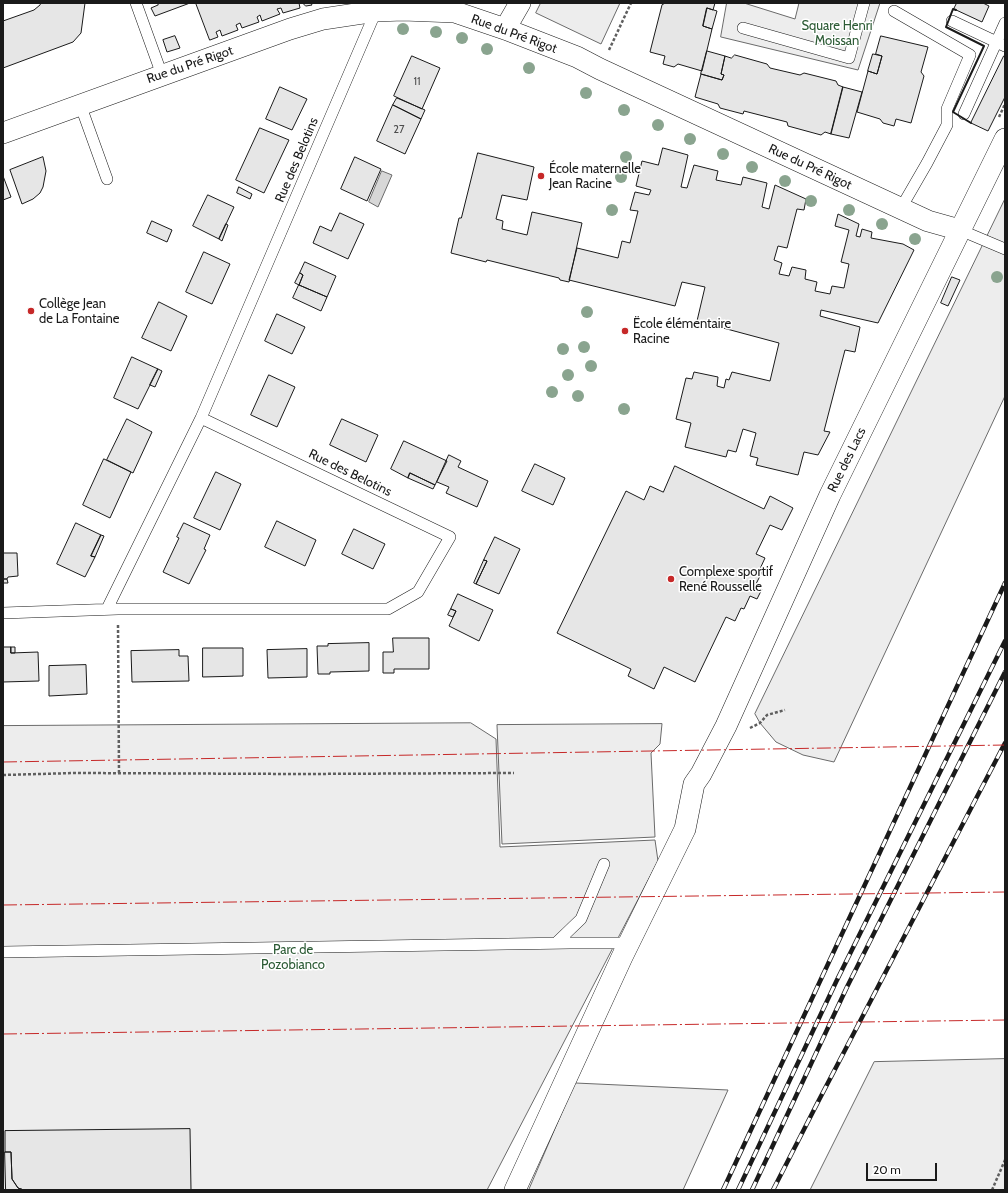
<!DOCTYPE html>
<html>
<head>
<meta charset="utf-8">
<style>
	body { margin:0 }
	#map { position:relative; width:1008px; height:1193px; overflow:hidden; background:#fff; font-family:Cabin,sans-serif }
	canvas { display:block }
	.frame { position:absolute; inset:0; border:4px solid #1a1a1a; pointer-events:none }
	.scale { position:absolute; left:866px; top:1163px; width:71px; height:18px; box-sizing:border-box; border:2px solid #1a1a1a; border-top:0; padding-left:5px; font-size:12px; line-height:14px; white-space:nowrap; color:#1a1a1a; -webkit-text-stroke:3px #fff; paint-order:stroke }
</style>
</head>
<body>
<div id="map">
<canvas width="1008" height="1193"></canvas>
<div class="frame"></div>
<div class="scale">20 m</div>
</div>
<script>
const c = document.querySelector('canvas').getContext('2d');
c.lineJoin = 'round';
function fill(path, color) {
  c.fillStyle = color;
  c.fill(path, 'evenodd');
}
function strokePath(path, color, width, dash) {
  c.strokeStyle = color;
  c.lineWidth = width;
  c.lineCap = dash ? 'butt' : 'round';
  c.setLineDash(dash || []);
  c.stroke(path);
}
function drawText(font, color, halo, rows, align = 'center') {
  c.font = font + ' Cabin,sans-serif';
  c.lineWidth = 3;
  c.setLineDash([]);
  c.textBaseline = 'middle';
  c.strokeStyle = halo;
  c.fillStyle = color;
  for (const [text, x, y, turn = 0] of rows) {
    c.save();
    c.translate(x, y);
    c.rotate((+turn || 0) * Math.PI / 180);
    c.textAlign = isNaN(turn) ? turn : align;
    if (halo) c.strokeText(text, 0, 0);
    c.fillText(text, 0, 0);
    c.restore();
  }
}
const built = new Path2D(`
	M541,3H620L601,44L536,13Z
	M727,3H744L795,19L799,3H880L858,70L721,37Z
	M1005,199V396L834,762L803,755L776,742L760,723L755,714Z
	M471,723L496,739L500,847L655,840L658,861L487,1190H3V726Z
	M662,724L660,744L651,753L655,837L502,844L497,725Z
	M1005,1059V1190H810L874,1062Z
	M575,1083L728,1090L683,1190H529Z`);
fill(built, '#ededed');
strokePath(built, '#6a6a6a', 1);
const water = new Path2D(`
	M382,171L392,175L378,207L369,202Z`);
fill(water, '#d7d7d7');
strokePath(water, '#6a6a6a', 1);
const building = new Path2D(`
	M40,3H85L81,33L73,42L3,68V21L34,10L40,5Z
	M157,3H190L155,16L151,8L158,5Z
	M196,3H299L300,8L283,13L281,8L277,9L280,14L262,21L260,15L257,17L259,22L242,28L240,23L236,25L238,30L222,36L220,30L216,32L218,37L210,40Z
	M303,3H311L312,5L306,6Z
	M666,3H715L713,10L707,8L703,26L712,29L702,71L678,64L674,67L663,64L665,56L650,52L662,5Z
	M957,3H983L989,6L982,22L954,9Z
	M707,8L717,11L712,29L703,26Z
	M175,36L180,48L167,52L163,40Z
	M881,36L928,47L921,72L924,76L911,123L896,119L894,126L883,123L880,119L857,112L868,71L877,74L882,56L876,54Z
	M707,51L725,56L721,74L724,75L722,80L701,74Z
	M873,54L882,56L877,74L868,71Z
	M735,55L767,64L770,68L800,75L804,73L836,81L838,85L843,87L831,134L825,132L821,135L788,126L787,122L744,111L743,114L720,108L718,104L695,97L701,74L722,80L724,75L721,74L725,56L731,58Z
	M412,56L440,68L422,109L394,96Z
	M1004,56H1005V97L988,131L971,123Z
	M280,87L307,99L292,130L266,119Z
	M843,87L862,92L849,138L831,134Z
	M397,98L425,110L421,119L393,105Z
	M393,105L421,119L405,154L377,141Z
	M260,128L289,140L264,193L236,180Z
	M663,148L688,155L681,187L687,188L694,165L718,171L716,180L741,185L743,177L767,183L762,207L769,209L775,185L806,199L804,210L797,209L787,248L778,246L774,260L782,263L779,274L789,276L792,267L806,270L805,279L817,282L815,291L830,294L832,286L844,288L849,264L841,262L849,230L835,226L838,214L859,224L856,236L860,237L862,229L872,232L871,238L903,244L914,250L878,323L821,310L820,316L860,327L855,352L845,350L824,431L830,432L818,455L804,452L798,475L756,465L758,458L750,456L756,433L743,429L736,452L728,450L726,457L685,447L691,423L676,419L686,378L692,379L694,372L718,377L717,386L724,388L726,379L729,380L732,372L770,381L779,343L697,321L705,287L682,282L675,306L569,280L577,248L618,258L622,241L630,243L638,211L630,210L635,192L649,195L651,190L636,186L642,161L658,165Z
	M478,153L534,167L527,200L502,195L496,219L503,221L502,229L527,235L532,212L582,223L569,282L560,280L559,278L487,260L486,262L451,253L459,218H461Z
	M43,157L46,171L43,187L40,193L33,199L22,204L10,170Z
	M355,157L381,169L367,201L341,189Z
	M3,176L11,197L3,200Z
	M239,187L252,194L250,199L237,193Z
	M208,195L234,207L219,239L193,226Z
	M340,213L364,224L348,259L313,243L320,226L331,231Z
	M152,221L172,230L167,242L147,233Z
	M226,224L228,225L222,241L219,239Z
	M204,252L230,264L212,304L186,292Z
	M305,262L336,276L327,297L299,285L303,275L300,273Z
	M300,273L303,275L299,285L295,283Z
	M952,277L960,280L948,306L941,303Z
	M299,285L327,297L321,311L293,298Z
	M159,302L187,316L171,351L142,338Z
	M277,314L305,327L292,354L265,341Z
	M132,357L158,369L138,409L114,398Z
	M158,369L162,371L155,387L150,385Z
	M269,375L295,387L277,427L251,415Z
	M127,419L152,432L133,473L107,460Z
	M342,419L378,435L366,462L330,445Z
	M404,441L447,461L435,485L410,473L408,478L391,469Z
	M449,455L461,461L458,467L488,481L477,507L446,493L449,487L437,482Z
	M104,459L131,472L110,518L83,505Z
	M535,464L565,478L553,505L522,491Z
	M675,466L764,509L770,496L793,508L782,530L770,525L756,554L765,558L759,571L762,572L755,586L762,589L757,599L750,596L744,609L741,608L735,621L726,617L695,682L664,667L654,689L628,676L631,669L557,633L626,491L644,500L650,486L663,492Z
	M216,472L241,484L220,530L194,518Z
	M410,473L435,485L433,489L408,478Z
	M277,521L316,540L305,566L265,547Z
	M76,523L101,535L91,556L95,557L85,577L57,564Z
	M184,523L210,535L204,549L206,550L189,584L163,572L179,538L177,537Z
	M354,529L385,544L373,569L342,554Z
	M101,535L104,536L95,557L91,556Z
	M495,537L520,549L499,594L476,584L487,561L484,560Z
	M3,553H17L18,576L8,577L7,579H3Z
	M484,560L487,561L476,584L474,583Z
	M3,579H7L8,583H3Z
	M458,594L493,610L479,641L449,626L456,611L451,609Z
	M451,609L456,611L453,617L448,615Z
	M393,638H429V669H394V673H383V652H393Z
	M369,643V671L330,672V674H318L317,646H328V644Z
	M3,647H11V653L38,652L39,681L3,682Z
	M11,647H15V653H11Z
	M203,648H243V676L203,677Z
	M307,649V677L268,678L267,650Z
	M179,650V656H188L189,681L132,682L131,651Z
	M86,665L87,694L49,696V666Z
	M190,1129L191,1190H24L18,1188L12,1179L11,1152H5V1131Z
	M5,1152H11L12,1179L18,1188L24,1190H6Z`);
fill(building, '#e6e6e6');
strokePath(building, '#1a1a1a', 1);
const service = new Path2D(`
	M136,3L162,75
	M894,11L970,55L947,109V125L927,163L901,208
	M952,21L1005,46
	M743,28L849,58L864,3
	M80,104L107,179
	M964,114L1005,23
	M960,230L1005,249
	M107,609L201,418
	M3,613L118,609H388L418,592L450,537L201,418L376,11
	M556,943L581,919L604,864
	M3,952L570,943H629`);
const minor = new Path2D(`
	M505,29L520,3
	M3,133L290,29L323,19L376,11L403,10L455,12L505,29L577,57L600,69L928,221L960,230
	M515,1190L622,957L685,829L694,784L701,774L726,726L830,495L1005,139`);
strokePath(service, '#1a1a1a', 12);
strokePath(minor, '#1a1a1a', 22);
strokePath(new Path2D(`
	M609,50L631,3
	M999,117L1005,104
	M118,625L119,774
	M750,728L760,723L767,715L785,710
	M3,775L75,773L300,774L514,773
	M992,1190L1005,1160`), '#5f5f5f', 2.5, [3, 2]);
strokePath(service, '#fff', 11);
strokePath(minor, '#fff', 21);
const rail = new Path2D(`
	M723,1190L1005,583
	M738,1190L836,982L1005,641
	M752,1190L847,987L1005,672
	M773,1190L819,1100L1005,743`);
strokePath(rail, '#1a1a1a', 4.5);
strokePath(rail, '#fff', 3, [9]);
strokePath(new Path2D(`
	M956,10L953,9L946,27L984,46L953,112L971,123`), '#1a1a1a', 2);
strokePath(new Path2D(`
	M3,762L1005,745
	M3,905L1005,892
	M3,1034L1005,1020`), '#c62828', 1, [14, 3, 2, 3]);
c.fillStyle = '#8aa48f';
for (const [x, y] of [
	[403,29],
	[436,32],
	[462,38],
	[487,49],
	[529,68],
	[586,93],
	[624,110],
	[658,125],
	[690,139],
	[723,154],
	[626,157],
	[752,167],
	[621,177],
	[785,181],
	[811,201],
	[612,210],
	[849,210],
	[882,224],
	[915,239],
	[997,277],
	[587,312],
	[584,347],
	[563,349],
	[591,366],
	[568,375],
	[552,392],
	[578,396],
	[624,409]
]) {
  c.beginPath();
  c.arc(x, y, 6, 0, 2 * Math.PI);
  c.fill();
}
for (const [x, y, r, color] of [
	[541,176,4,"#c62828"],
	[31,311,4,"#c62828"],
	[625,331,4,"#c62828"],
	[671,579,4,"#c62828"]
]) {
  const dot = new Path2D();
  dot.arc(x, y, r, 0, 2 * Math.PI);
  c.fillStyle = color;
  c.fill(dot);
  strokePath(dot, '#fff', 1.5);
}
drawText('11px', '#4d4d4d', null, [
	["11",417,82],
	["27",399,130]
]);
drawText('13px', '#2b5a34', '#fff', [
	["Square Henri",837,26],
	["Moissan",837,41],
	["Parc de",293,950],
	["Pozobianco",293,965]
]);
drawText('13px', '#1a1a1a', '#fff', [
	["Rue du Pré Rigot",514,34,20],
	["Rue du Pré Rigot",190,65,-19],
	["Rue des Belotins",297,160,-67],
	["Rue du Pré Rigot",810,167,25],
	["Rue des Lacs",847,460,-64],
	["Rue des Belotins",350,473,26]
]);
drawText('13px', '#1a1a1a', '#fff', [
	["École maternelle",549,169],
	["Jean Racine",549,184],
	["Collège Jean",39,304],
	["de La Fontaine",39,319],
	["Ëcole élémentaire",633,324],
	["Racine",633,339],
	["Complexe sportif",679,572],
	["René Rousselle",679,587]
], 'left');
</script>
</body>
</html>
